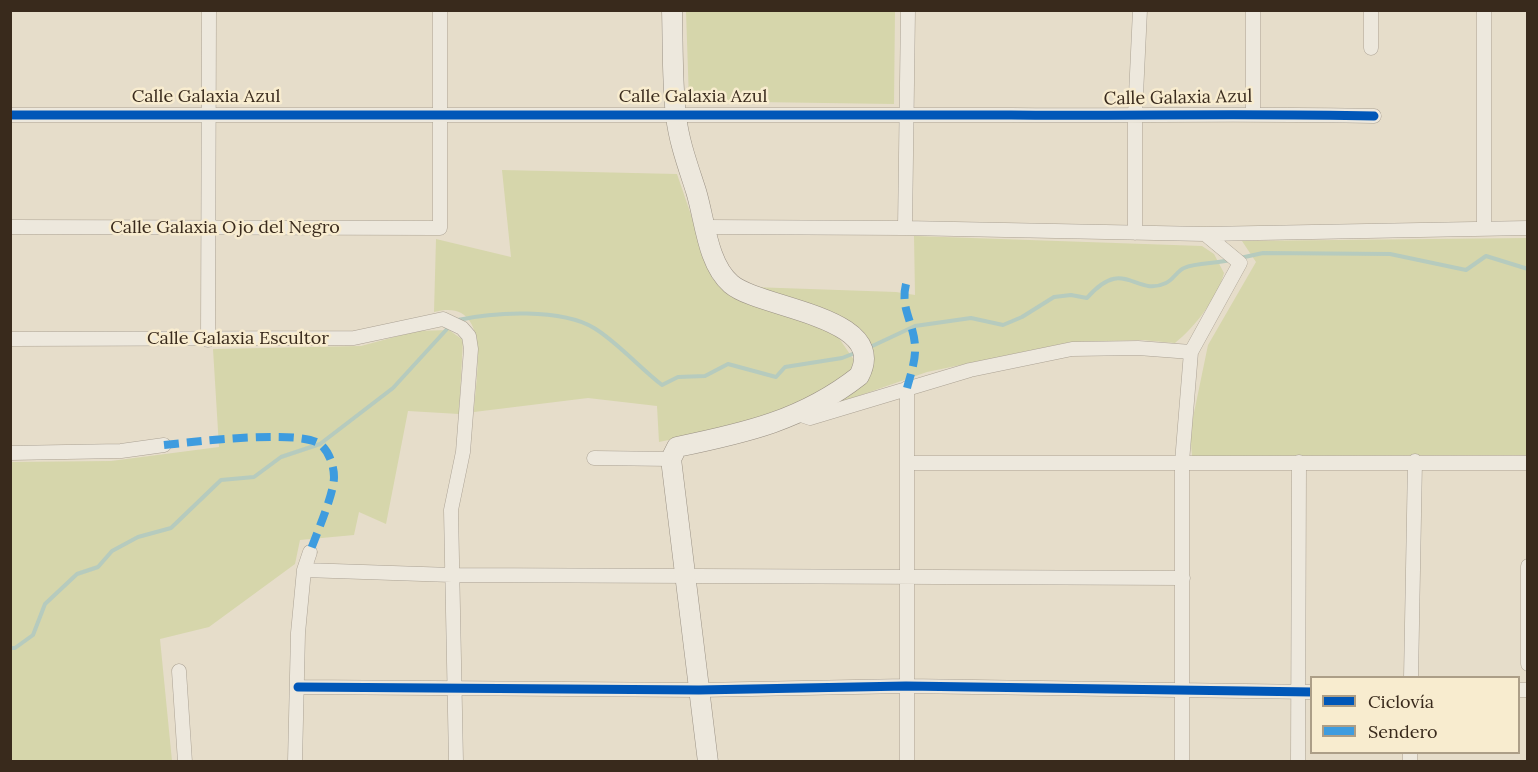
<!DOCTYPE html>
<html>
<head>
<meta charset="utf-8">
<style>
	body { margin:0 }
	#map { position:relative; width:1538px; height:772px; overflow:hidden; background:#e6ddca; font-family:Lora,serif }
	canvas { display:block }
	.frame { position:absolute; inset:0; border:12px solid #392a1c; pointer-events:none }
	.legend { position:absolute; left:1310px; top:676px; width:210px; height:78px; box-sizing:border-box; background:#f8eccf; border:2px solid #ac9e87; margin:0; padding:8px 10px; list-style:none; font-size:18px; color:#392a1c }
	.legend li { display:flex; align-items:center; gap:12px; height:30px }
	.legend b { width:30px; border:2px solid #ac9e87 }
</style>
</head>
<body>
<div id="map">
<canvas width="1538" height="772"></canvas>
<div class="frame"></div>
<ul class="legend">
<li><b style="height:8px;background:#0057b8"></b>Ciclovía</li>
<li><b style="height:8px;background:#3e9cdf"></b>Sendero</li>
</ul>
</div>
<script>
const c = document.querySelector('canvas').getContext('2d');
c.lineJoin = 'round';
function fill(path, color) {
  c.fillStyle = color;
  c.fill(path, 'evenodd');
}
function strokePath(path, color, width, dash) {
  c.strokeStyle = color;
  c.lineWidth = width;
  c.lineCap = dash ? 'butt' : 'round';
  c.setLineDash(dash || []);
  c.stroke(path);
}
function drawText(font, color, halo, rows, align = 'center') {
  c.font = font + ' Lora,serif';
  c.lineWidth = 5;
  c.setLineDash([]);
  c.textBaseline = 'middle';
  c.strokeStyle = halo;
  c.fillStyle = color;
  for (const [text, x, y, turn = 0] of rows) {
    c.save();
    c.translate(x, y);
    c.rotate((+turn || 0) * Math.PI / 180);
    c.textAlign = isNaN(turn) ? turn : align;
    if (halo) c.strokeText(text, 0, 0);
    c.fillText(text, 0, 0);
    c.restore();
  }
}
fill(new Path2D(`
	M686,11H895L894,104L689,101Z
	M502,170L677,174L713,279L732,296L834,331L854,360L851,371L841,381L779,417L659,442L657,406L588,398L474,412C476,377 493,296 434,312L436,239L511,257Z
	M914,236L1202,246L1214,254L1224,273C1218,297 1195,327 1175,343L1142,340L1071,342L927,372L818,410C837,397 880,381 871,352C867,339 864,334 853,326L752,287L896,292L915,295Z
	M1527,238V455L1192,456L1190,432L1208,345L1256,262L1242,241Z
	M449,330L463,340L459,414L408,411L386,524L359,512L354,535L300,540L295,564L209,627L160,639L172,761H11L10,462L111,461L219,447L213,349L361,346L417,331Z`), '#d6d6ab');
strokePath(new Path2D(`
	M1240,258L1263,253L1390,254L1466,270L1486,256L1528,269
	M458,320C494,312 561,308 594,328C616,341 641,369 662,385L678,377L705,376L728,364L776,377L785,367L842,358L855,353
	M868,348L915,326L971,318L1003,325L1022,317L1054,297L1071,295L1087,298C1124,255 1135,298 1166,283C1173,280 1177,271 1184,268C1197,262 1215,264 1230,260
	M10,648H15L33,635L45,604L77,574L98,567L112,551L138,537L171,528L221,480L254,477L281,457L320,444L393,388L447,329`), '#b6cbbe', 4);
const street = new Path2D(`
	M1253,10V113
	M1371,10V48
	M10,115C344,112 678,113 1011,115C1132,116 1253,113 1374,116
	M10,227L440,228V10
	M705,227L905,228L1205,234L1528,228
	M905,228L908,10
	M1484,228V10
	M1135,233V116L1140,10
	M10,339L354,338L443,319L462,328L469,336L471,349L463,452L451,510L456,762
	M208,340L209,10
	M798,414L810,418L970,370L1072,349L1138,348L1191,352
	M10,453L121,451L164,445
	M594,458L671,459
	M907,463H1528
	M1528,566V664
	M304,570L452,575L1183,578
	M179,671L185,762
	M1411,678L1415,461
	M298,687L699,690L906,686L1312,692
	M1518,690H1528
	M295,762L298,633L304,570L310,552
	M907,762V388
	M1182,762V462L1191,352L1240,263L1205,234
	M1298,762L1299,462
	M1410,762V752`);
const secondary = new Path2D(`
	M672,10C673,45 672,81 676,116C679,142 688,166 696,191C705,220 707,263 731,284C760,309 891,316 859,376C803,420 745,433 677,447L671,459L708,762`);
strokePath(street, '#aba294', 15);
strokePath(secondary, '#9a9184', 21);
strokePath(street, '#ede8dd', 14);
strokePath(secondary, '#ede8dd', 20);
strokePath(new Path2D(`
	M906,284C900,308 913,321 915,345C916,360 911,373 907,388
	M164,445C193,442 299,429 320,444C329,451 334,466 334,477C334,494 316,535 310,552`), '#3e9cdf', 8, [15, 8]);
strokePath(new Path2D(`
	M10,115C344,112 678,113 1011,115C1132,116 1253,113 1374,116
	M298,687L699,690L906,686L1312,692`), '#0057b8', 9);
drawText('18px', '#392a1c', '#f8eccf', [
	["Calle Galaxia Azul",206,97],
	["Calle Galaxia Azul",693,97],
	["Calle Galaxia Azul",1178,98,-1],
	["Calle Galaxia Ojo del Negro",225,228],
	["Calle Galaxia Escultor",238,339]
]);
</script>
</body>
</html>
